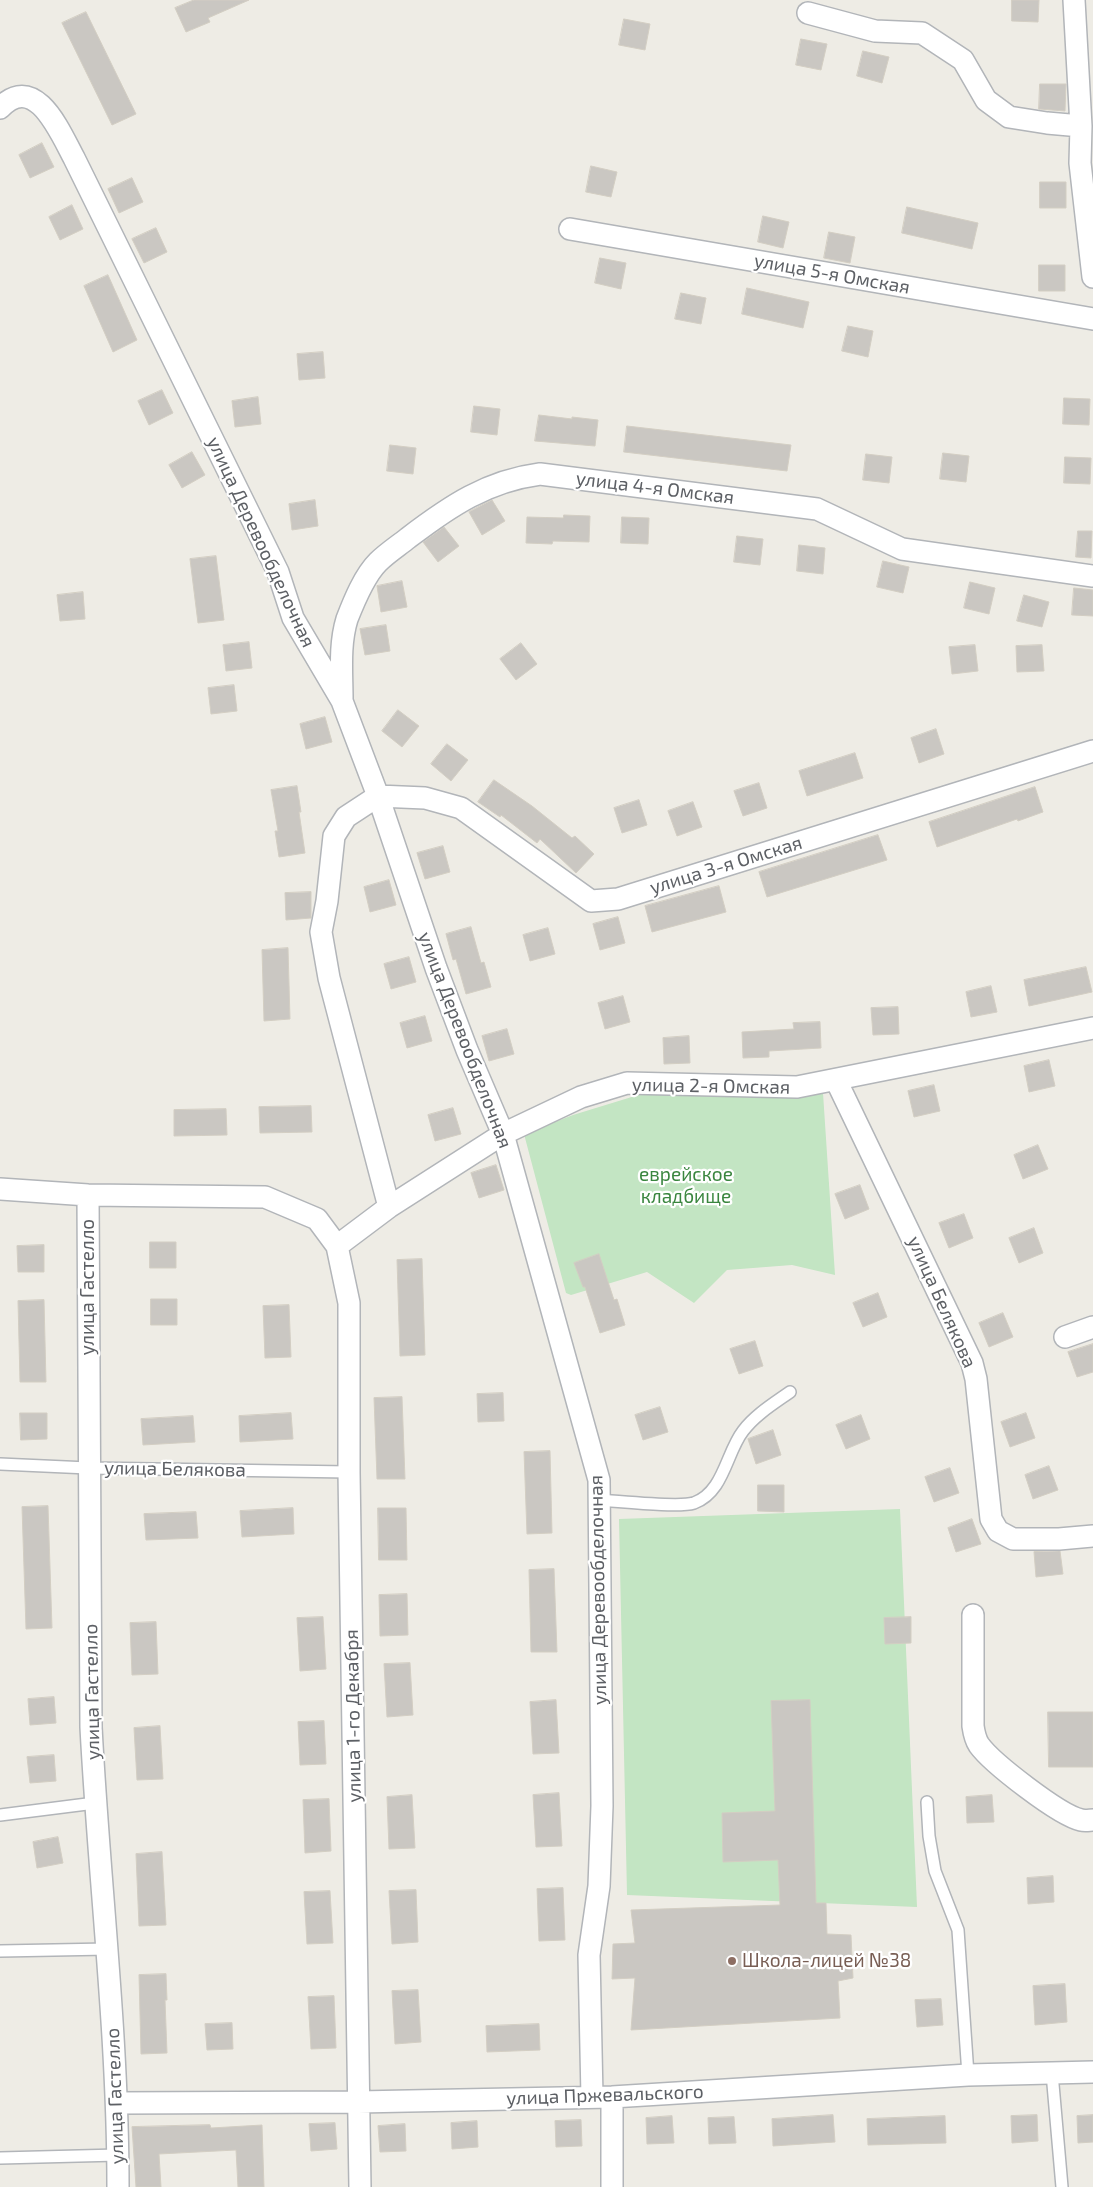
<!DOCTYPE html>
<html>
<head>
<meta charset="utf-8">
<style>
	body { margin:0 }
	canvas { display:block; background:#eeece5 }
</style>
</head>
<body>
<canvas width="1093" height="2187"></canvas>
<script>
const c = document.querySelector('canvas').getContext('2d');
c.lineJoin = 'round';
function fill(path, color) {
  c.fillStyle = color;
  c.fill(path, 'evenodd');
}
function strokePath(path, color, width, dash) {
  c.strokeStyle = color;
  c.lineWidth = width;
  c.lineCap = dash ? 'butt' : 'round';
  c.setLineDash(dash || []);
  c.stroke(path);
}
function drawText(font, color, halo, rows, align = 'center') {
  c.font = font + ' "Exo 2",sans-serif';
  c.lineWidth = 4.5;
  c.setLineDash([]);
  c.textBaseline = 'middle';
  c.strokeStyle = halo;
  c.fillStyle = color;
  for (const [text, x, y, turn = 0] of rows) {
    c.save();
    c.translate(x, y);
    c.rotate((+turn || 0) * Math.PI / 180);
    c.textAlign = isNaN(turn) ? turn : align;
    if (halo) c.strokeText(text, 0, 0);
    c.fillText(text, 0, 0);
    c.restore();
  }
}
fill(new Path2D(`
	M721,1091L823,1093L835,1275L792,1265L727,1270L694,1303L647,1272L571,1295L566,1293L524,1134L573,1115L648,1092Z
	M900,1509L917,1907L627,1895L619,1519Z`), '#c3e5c3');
const building = new Path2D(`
	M194,0H249L208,18L210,22L186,32L175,8Z
	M1012,0H1039L1038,22L1012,21Z
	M86,12L136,114L112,125L62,23Z
	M624,19L650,24L645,50L619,45Z
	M801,39L827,44L821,70L796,65Z
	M863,51L889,57L882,83L857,76Z
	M1040,84H1066L1065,111L1039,109Z
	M42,143L54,167L30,178L19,155Z
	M591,166L617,172L611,197L586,192Z
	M132,178L143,202L119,213L108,189Z
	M1040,182H1066V208H1040Z
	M72,205L83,229L60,240L49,217Z
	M907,207L978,223L972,249L902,233Z
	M763,216L789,222L783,248L758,242Z
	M156,228L167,252L144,263L132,239Z
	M829,232L855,237L850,263L824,258Z
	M600,258L626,263L621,289L595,283Z
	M1039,265H1065V291H1039Z
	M108,275L137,340L113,352L84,286Z
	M747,288L809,302L803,328L742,314Z
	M681,293L706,298L701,324L675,319Z
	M848,326L873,331L868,357L842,351Z
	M323,352L325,378L299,380L297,354Z
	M162,390L173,413L149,425L138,401Z
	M258,397L261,424L235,427L232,401Z
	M1064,398L1090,399L1089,425L1063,424Z
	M474,406L500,409L497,435L471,432Z
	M539,415L572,419V417L598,420L595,446L535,441Z
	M627,426L791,445L787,471L624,452Z
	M390,445L416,448L413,474L387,471Z
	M192,452L205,475L182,488L169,465Z
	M943,453L969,456L966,482L940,479Z
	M866,454L892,457L889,483L863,480Z
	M1065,457L1091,458L1090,484L1064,483Z
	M315,500L318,526L292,530L289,504Z
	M492,500L505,521L482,535L469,512Z
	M564,515L590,516L589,542L553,541L552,544L526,543L527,517L563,518Z
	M622,517L649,518L648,544L621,543Z
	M444,527L459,546L438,562L423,542Z
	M1078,531H1092L1091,558L1076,557Z
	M737,536L763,539L760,565L734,562Z
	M799,545L825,548L823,574L797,571Z
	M216,556L224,620L198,623L190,559Z
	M883,561L909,567L903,593L877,587Z
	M402,581L407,607L381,612L377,586Z
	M970,582L995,588L989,614L964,608Z
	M1074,588L1093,590V616L1072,615Z
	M83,592L85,619L60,621L57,595Z
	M1024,595L1049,602L1042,627L1017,621Z
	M386,625L390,651L365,655L360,629Z
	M249,642L252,668L226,671L223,645Z
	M521,643L537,664L516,680L500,659Z
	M975,645L978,671L952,674L949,647Z
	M1042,645L1044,671L1017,672L1016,646Z
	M234,685L237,711L211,714L208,688Z
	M398,710L419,726L402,747L382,731Z
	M325,717L332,742L306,749L300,724Z
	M936,729L944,754L919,763L911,738Z
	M447,744L468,760L451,781L431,764Z
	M855,753L863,778L807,796L799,771Z
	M494,780L532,806L572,838L575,836L594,854L576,873L540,839L537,843L501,815L500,817L478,802Z
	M759,783L767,808L743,816L734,791Z
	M297,786L301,812H299L305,853L279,857L275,831H278L271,790Z
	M1035,787L1043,812L1018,821L1017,819L937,847L929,822Z
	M639,800L647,825L622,833L614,808Z
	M693,802L702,827L677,836L668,811Z
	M878,835L887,860L767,897L759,872Z
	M443,846L450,872L425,879L417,853Z
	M389,880L396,905L370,912L364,887Z
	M719,886L726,912L652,932L645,906Z
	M311,892V918L286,920L285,893Z
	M618,917L625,943L600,950L593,924Z
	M471,927L481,963L484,962L491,987L466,994L456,959L453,960L446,934Z
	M548,928L555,954L530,961L523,935Z
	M288,948L290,1019L264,1021L262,950Z
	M409,957L416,982L391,989L384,964Z
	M1086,967L1092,992L1029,1006L1024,980Z
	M991,986L997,1012L971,1017L966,992Z
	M623,996L630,1022L605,1029L598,1003Z
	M898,1007L899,1034L873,1035L871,1008Z
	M425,1016L432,1041L407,1048L400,1023Z
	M820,1022L821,1048L769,1051V1057L743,1058L742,1032L794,1029L793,1023Z
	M507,1029L514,1054L489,1061L482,1036Z
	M689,1036L690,1063L664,1064L663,1038Z
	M1049,1060L1055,1086L1029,1092L1024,1066Z
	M934,1085L940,1111L914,1117L908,1091Z
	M311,1106L312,1132L260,1133L259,1107Z
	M453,1108L461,1134L435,1141L428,1115Z
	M226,1109L227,1135L174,1136V1110Z
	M1038,1145L1048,1169L1023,1179L1014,1155Z
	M496,1165L504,1190L479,1198L471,1173Z
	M860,1185L869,1209L845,1219L835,1194Z
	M964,1214L973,1238L949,1248L939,1223Z
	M1034,1228L1043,1253L1019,1263L1009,1238Z
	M150,1242H176V1268H150Z
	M44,1245V1272H18L17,1246Z
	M599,1254L614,1300L617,1299L625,1325L600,1333L585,1287H583L574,1263Z
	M422,1259L425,1355L400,1356L397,1260Z
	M878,1293L887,1317L863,1327L853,1303Z
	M151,1299H177V1325H151Z
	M44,1300L46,1382H20L18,1301Z
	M289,1305L291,1357L265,1358L263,1306Z
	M1003,1313L1013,1337L989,1347L979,1323Z
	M755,1341L763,1366L739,1374L730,1349Z
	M1093,1344V1372L1077,1377L1068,1352Z
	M503,1393L504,1421L478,1422L477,1394Z
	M402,1397L405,1479H377L374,1398Z
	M660,1407L668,1432L643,1440L635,1415Z
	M20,1413H47V1439L21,1440Z
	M291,1413L293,1439L240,1442L239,1416Z
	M1026,1413L1035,1438L1010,1447L1001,1422Z
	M861,1415L870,1439L846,1449L836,1425Z
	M193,1416L195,1442L143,1445L141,1419Z
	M773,1430L781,1455L756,1464L748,1439Z
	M550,1451L552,1533L527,1534L524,1452Z
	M1049,1466L1058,1490L1033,1499L1025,1475Z
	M950,1468L959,1493L934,1502L925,1477Z
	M758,1485H784V1512L758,1511Z
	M48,1506L52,1628L26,1629L22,1507Z
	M293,1508L294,1534L242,1537L240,1511Z
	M378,1508H406L407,1560H379Z
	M196,1512L198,1538L146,1540L144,1514Z
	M972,1519L981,1544L956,1552L948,1528Z
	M1060,1551L1063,1574L1036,1577L1034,1552Z
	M554,1569L557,1652H531L529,1570Z
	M407,1594L408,1635L380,1636L379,1595Z
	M323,1617L326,1669L300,1671L297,1618Z
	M911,1617V1643L885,1644L884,1618Z
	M156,1622L158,1674L132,1675L130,1623Z
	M410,1663L413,1715L387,1717L384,1664Z
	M54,1697L56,1723L30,1725L28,1699Z
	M556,1700L559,1753L533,1754L530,1702Z
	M810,1700L816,1903H826L827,1934L851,1935L853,1978L838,1981L840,2018L631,2030L635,1978L612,1979L613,1944L635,1943L631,1910L780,1905L778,1860L723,1862L722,1813L775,1811L771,1701Z
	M1048,1712H1093V1767H1049Z
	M324,1721L326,1764L300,1765L298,1722Z
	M160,1726L163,1779L137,1780L134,1728Z
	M54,1755L56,1781L30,1783L27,1757Z
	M559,1793L562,1846L536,1847L533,1795Z
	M412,1795L415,1848L389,1849L387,1797Z
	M992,1795L994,1822L967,1823L966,1797Z
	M329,1799L331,1851L305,1853L303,1800Z
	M58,1837L63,1863L37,1868L33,1842Z
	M162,1852L166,1925L139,1926L136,1854Z
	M1053,1876L1054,1902L1028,1904L1027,1878Z
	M563,1888L565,1940L539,1941L537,1889Z
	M416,1890L418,1942L392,1944L389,1891Z
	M330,1891L333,1943L307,1944L304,1892Z
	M166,1974L167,2000H165L167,2053L141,2054L139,1975Z
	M1065,1984L1067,2022L1035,2025L1033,1986Z
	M418,1990L421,2042L395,2044L392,1991Z
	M334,1996L336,2048L311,2049L308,1997Z
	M941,1999L943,2025L917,2027L915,2000Z
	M232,2023L233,2049L207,2050L205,2024Z
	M539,2024L540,2050L487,2052L486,2026Z
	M833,2115L835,2142L773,2146L772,2119Z
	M1037,2115L1038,2141L1012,2143L1011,2116Z
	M1093,2115V2142L1078,2143L1077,2116Z
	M672,2116L674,2143L647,2144L646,2118Z
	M945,2116L946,2143L868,2145L867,2119Z
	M734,2117L736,2143L709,2144L708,2118Z
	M581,2120L582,2146L556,2147L555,2121Z
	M477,2121L478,2147L452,2149L451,2123Z
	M335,2123L337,2149L311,2151L309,2124Z
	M405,2124L406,2151L380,2152L378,2126Z
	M210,2125L211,2128L262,2125L264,2187H238L236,2150L159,2154L161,2187H136L132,2127Z`);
fill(building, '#cac7c2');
strokePath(building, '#d3cec3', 1);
const lane = new Path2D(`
	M0,1464L88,1468L349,1472
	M598,1500C618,1501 678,1508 694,1503C724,1492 726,1453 743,1431C755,1415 773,1404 790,1392
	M927,1802L929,1836L935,1871L958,1930L968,2075
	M0,1815L95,1803
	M0,1951L108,1949
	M1052,2073L1062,2187
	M0,2158L118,2155`);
const street = new Path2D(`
	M1074,0L1081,126L1080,163L1093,277
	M808,13L875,31L922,33L963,60L986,100L1009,117L1047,123L1081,126
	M0,108C35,71 60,132 74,158L278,572L293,618L342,701L378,796L436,968L467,1050L503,1134L599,1480L602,1806L599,1886L589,1955L592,2097
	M570,229L1093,319
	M342,699C342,673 339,645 347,619C354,601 364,576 378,562C387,553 398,546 408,538C450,506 487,481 540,474L817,509L902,549L1093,576
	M836,1080L972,1363L976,1379L991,1519L998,1531L1013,1539H1059L1093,1536
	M0,1189L88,1195L265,1197L317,1219L337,1246L349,1303V1472L360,2187
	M88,1195L91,1727C99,1880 118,2033 118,2187
	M389,1207L329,978L321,932L327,901L334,836L346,817L378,796L425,798L461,808L591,901L618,899L1093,751
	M337,1246L389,1207L503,1134L581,1097L627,1083L797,1087L1093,1028
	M1065,1337L1093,1327
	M973,1615V1726C974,1733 975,1739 979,1745C992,1763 1059,1815 1081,1820C1085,1821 1090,1820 1093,1820
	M612,2097V2187
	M117,2103L358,2102L612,2097L968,2075L1093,2072`);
strokePath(lane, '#b2b5b9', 14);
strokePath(street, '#b2b5b9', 24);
strokePath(lane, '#fff', 11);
strokePath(street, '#fff', 21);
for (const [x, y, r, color] of [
	[732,1961,5,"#8d6e63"]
]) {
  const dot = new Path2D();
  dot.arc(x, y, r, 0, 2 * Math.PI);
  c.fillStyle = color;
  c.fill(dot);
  strokePath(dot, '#fff', 2);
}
drawText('19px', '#5d6065', '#fff', [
	["улица 5-я Омская",832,274,10],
	["улица 4-я Омская",655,488,7],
	["улица Деревообделочная",261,542,65],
	["улица 3-я Омская",726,865,-17],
	["улица Деревообделочная",465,1040,69],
	["улица 2-я Омская",711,1086,1],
	["улица Гастелло",88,1287,-90],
	["улица Белякова",942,1302,66],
	["улица Белякова",175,1469,1],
	["улица Деревообделочная",598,1590,-91],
	["улица Гастелло",92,1692,-91],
	["улица 1-го Декабря",353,1716,-91],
	["улица Пржевальского",605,2095,-2],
	["улица Гастелло",115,2096,-92]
]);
drawText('19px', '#3a863f', '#fff', [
	["еврейское",686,1175],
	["кладбище",686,1197]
]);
drawText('19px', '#785e54', '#fff', [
	["Школа-лицей №38",742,1961]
], 'left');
</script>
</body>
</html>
